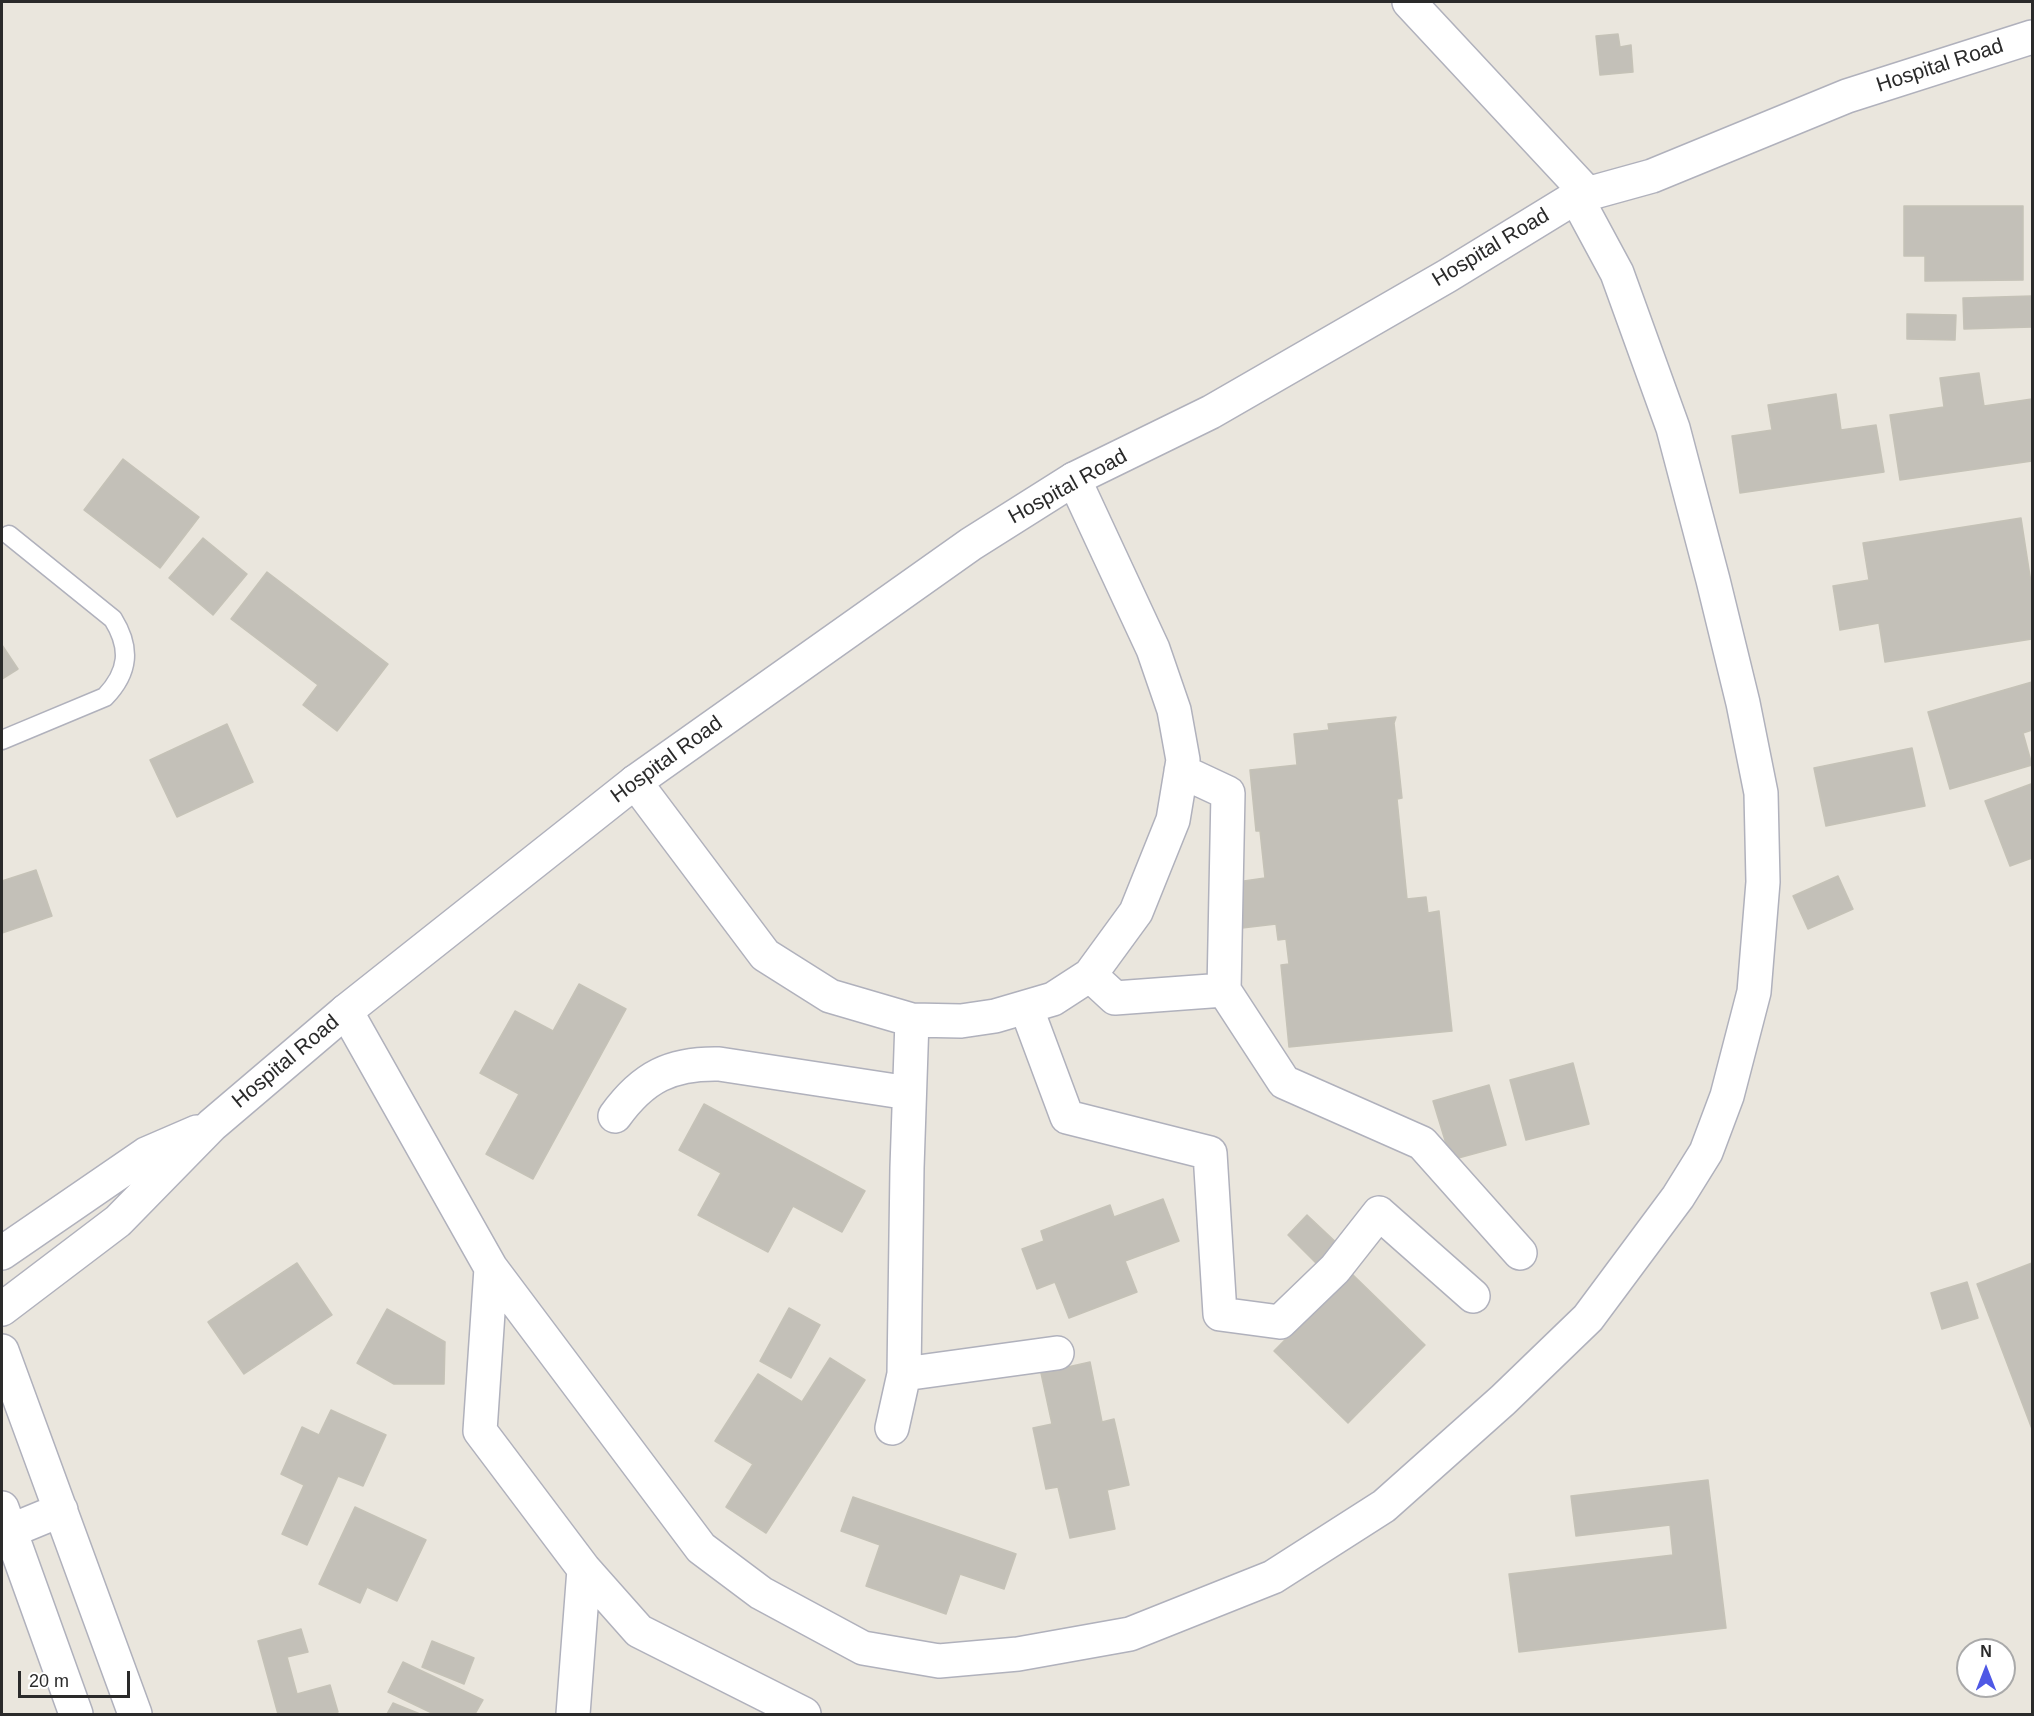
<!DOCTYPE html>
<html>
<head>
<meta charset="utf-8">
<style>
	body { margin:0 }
	#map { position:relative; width:2034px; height:1716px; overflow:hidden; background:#eae6dd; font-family:Arial,sans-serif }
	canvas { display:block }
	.frame { position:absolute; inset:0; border:3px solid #2a2a2a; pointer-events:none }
	.north { position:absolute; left:1956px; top:1638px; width:60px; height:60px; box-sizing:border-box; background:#fff; border:2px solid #aaa; border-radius:50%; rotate:0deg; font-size:16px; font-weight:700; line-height:24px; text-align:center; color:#2a2a2a }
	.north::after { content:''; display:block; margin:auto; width:21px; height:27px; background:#4f58e5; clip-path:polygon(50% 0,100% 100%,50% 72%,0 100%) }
	.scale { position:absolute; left:18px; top:1671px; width:112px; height:27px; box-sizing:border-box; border:3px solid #2a2a2a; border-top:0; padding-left:8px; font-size:18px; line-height:21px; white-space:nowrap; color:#2a2a2a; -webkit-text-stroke:4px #fff; paint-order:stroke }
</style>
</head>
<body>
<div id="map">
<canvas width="2034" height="1716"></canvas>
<div class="frame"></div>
<div class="north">N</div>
<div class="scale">20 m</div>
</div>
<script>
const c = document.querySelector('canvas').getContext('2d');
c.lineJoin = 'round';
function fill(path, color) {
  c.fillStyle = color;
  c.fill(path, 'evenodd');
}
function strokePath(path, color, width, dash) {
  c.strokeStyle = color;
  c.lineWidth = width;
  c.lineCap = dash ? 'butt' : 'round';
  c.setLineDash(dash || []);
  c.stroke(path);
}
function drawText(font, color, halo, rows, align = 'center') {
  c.font = font + ' Arial,sans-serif';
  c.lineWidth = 4.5;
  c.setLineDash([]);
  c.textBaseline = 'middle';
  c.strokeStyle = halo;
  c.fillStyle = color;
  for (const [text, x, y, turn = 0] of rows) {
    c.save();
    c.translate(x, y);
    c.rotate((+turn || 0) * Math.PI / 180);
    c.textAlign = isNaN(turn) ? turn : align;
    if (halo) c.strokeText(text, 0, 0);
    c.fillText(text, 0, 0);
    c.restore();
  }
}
const building = new Path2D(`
	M1618,34L1620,47L1631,45L1633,72L1600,75L1596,36Z
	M1904,206H2023V280L1925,281V256H1904Z
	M2032,296V327L1964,329L1963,298Z
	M1907,314L1956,315L1955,340L1907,339Z
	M1979,373L1984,406L2032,399V461L1900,480L1890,415L1944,407L1940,378Z
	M1836,394L1841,430L1876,425L1884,472L1740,493L1732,436L1772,430L1768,405Z
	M123,459L199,517L160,568L84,510Z
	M2021,518L2032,589V639L1885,662L1879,623L1840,630L1833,586L1869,580L1863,543Z
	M203,538L247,574L213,615L169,578Z
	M267,572L388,664L337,731L303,705L318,685L231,619Z
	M2,645L18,669L2,679Z
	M2032,682V730L2023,733L2032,765L1950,789L1928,712Z
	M1396,717L1394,723L1402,798L1397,799L1407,899L1426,897L1428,913L1439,911L1452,1031L1289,1047L1281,965L1289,964L1286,939L1278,940L1276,924L1242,928L1237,882L1265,878L1260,831H1256L1250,770L1297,765L1294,734L1329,730L1328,724Z
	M227,724L253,782L177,817L150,760Z
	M1912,748L1925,806L1826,826L1814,768Z
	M2031,784L2032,858L2010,866L1985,801Z
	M36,870L52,916L2,933V881Z
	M1838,876L1853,909L1808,929L1793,896Z
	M579,984L626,1009L533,1179L486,1154L519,1094L480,1073L515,1011L553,1031Z
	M1573,1063L1589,1124L1526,1140L1510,1080Z
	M1489,1085L1506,1145L1451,1160L1433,1101Z
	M704,1104L865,1191L842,1232L793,1206L768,1252L698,1215L721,1173L679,1150Z
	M1163,1199L1179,1241L1125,1261L1137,1292L1069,1318L1055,1282L1037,1289L1022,1249L1044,1241L1041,1231L1110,1205L1114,1217Z
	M1307,1215L1341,1247L1321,1268L1288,1235Z
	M297,1263L332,1315L244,1374L208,1322Z
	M2032,1263V1429L1977,1284Z
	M1351,1273L1425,1345L1348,1423L1274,1351Z
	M1967,1282L1978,1318L1942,1329L1931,1293Z
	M789,1308L820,1325L791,1378L760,1361Z
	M387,1309L445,1342L444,1384H394L357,1363Z
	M830,1358L865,1380L766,1533L726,1507L753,1464L715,1441L758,1374L802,1402Z
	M1090,1362L1102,1422L1114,1419L1129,1485L1107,1490L1115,1529L1070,1538L1058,1487L1046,1489L1033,1428L1052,1424L1041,1373Z
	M331,1410L386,1435L363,1486L338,1476L307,1545L282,1534L304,1485L281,1474L302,1427L319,1435Z
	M1708,1480L1726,1628L1519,1652L1509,1574L1673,1555L1670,1525L1576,1536L1571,1496Z
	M853,1497L1016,1554L1004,1589L960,1574L946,1614L866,1586L880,1545L841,1531Z
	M355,1507L426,1540L397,1601L367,1587L360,1603L319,1584Z
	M301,1629L308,1652L287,1657L297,1694L330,1685L338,1712L329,1714H278L258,1641Z
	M432,1641L474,1658L464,1684L422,1667Z
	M403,1662L483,1700L475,1714H434L388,1692Z
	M393,1703L420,1714H387Z`);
fill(building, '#c3c0b8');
strokePath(building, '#c5c2b7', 1.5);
const service = new Path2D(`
	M2,740L105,697C129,672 131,648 113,619L9,535`);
const minor = new Path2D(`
	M1409,2L1587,193
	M635,782L765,955L830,996L912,1020L961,1021L995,1016L1053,999L1090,975L1136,912L1173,820L1183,760L1174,710L1153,649L1074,479
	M1090,975L1115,998L1224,990L1228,793L1181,771
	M1224,990L1284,1082L1422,1143L1520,1253
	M1026,1007L1067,1117L1210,1153L1220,1314L1280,1322L1335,1269L1379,1213L1473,1296
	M346,1011L491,1268L701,1548L761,1593L863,1648L939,1661L1018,1654L1130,1634L1273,1577L1384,1506L1503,1400L1588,1318L1678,1197L1706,1152L1727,1096L1754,992L1763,882L1761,793L1743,703L1713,580L1673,428L1617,273L1576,197
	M615,1116C643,1077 671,1063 719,1064L909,1093
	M491,1268L480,1431L584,1569L639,1631L804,1714
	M904,1374L1057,1353
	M892,1428L904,1374L907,1168L912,1020
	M573,1714L584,1569`);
const tertiary = new Path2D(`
	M2,1253L146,1154L197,1132
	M2,1309L118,1221L212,1125L346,1011L635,782L971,544L1074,479L1211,412L1447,276L1576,197L1652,176L1847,96L2032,37
	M2,1351L135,1714
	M2,1508L76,1714
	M10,1531L61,1510`);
strokePath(service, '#b0b1bc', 21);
strokePath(minor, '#b0b1bc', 36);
strokePath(tertiary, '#b0b1bc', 36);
strokePath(service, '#fff', 18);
strokePath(minor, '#fff', 33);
strokePath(tertiary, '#fff', 33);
drawText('21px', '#2a2a2a', '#fff', [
	["Hospital Road",1940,66,-18],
	["Hospital Road",1491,248,-31],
	["Hospital Road",1068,487,-29],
	["Hospital Road",667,760,-36],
	["Hospital Road",286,1062,-40]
]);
</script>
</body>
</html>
